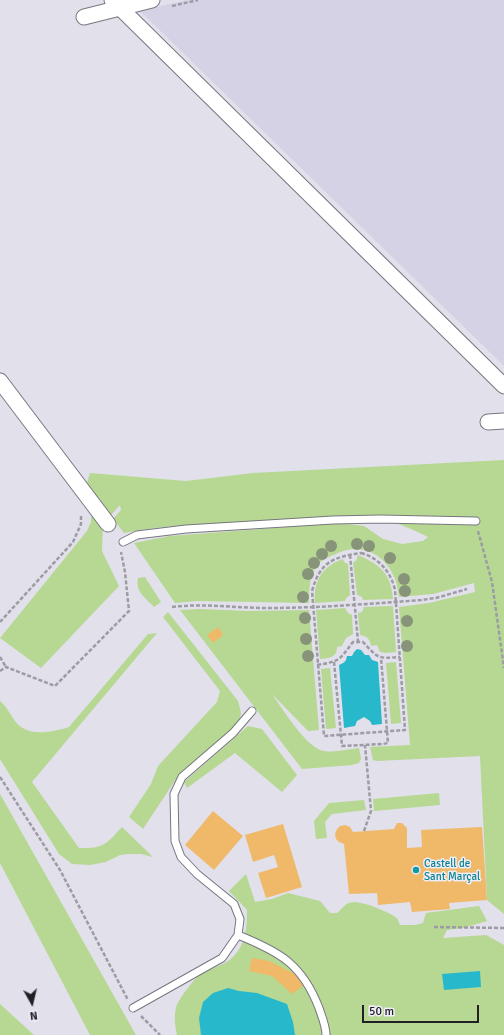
<!DOCTYPE html>
<html>
<head>
<meta charset="utf-8">
<style>
	body { margin:0 }
	#map { position:relative; width:504px; height:1035px; overflow:hidden; background:#e1e0eb; font-family:Signika,sans-serif }
	canvas { display:block }
	.north { position:absolute; left:12px; top:983px; width:40px; height:40px; -webkit-text-stroke:3px #eeedf8; paint-order:stroke; rotate:172deg; font-size:11px; font-weight:700; line-height:16px; text-align:center; color:#212024 }
	.north::after { content:''; display:block; margin:auto; width:14px; height:18px; background:#212024; clip-path:polygon(50% 0,100% 100%,50% 72%,0 100%) }
	.scale { position:absolute; left:362px; top:1005px; width:117px; height:18px; box-sizing:border-box; border:2px solid #212024; border-top:0; padding-left:5px; font-size:12px; line-height:14px; white-space:nowrap; color:#212024; -webkit-text-stroke:3px #eeedf8; paint-order:stroke }
</style>
</head>
<body>
<div id="map">
<canvas width="504" height="1035"></canvas>
<div class="north">N</div>
<div class="scale">50 m</div>
</div>
<script>
const c = document.querySelector('canvas').getContext('2d');
c.lineJoin = 'round';
function fill(path, color) {
  c.fillStyle = color;
  c.fill(path, 'evenodd');
}
function strokePath(path, color, width, dash) {
  c.strokeStyle = color;
  c.lineWidth = width;
  c.lineCap = dash ? 'butt' : 'round';
  c.setLineDash(dash || []);
  c.stroke(path);
}
function drawText(font, color, halo, rows, align = 'center') {
  c.font = font + ' Signika,sans-serif';
  c.lineWidth = 3;
  c.setLineDash([]);
  c.textBaseline = 'middle';
  c.strokeStyle = halo;
  c.fillStyle = color;
  for (const [text, x, y, turn = 0] of rows) {
    c.save();
    c.translate(x, y);
    c.rotate((+turn || 0) * Math.PI / 180);
    c.textAlign = isNaN(turn) ? turn : align;
    if (halo) c.strokeText(text, 0, 0);
    c.fillText(text, 0, 0);
    c.restore();
  }
}
fill(new Path2D(`
	M186,0H504V366L140,11Z`), '#d4d2e4');
fill(new Path2D(`
	M504,460V914L487,900L480,756L377,761L373,760L370,747L410,745L399,607L429,603L475,592L474,583L433,594L399,597C398,591 397,584 395,579C386,555 362,542 338,553C331,556 323,559 317,565C309,576 309,591 309,603L197,601L175,603L134,543L170,536L338,523L364,526L383,539L402,544L423,541L428,537C413,530 396,521 379,519C340,513 299,519 260,521C215,524 168,524 124,533L113,519L121,510L120,505L103,524L102,551L119,586L41,668L0,638L87,531L91,522V505L87,483L90,473L186,481L253,473Z
	M358,555C381,565 391,574 393,599L363,600L362,597L357,595L353,562L356,561Z
	M343,559L344,562L348,564L350,595L346,598L345,601L315,603C313,582 322,566 343,559Z
	M145,577L161,602L154,607C146,598 135,592 138,578Z
	M393,606L396,652L385,653L380,652L377,645L371,646C370,639 367,636 360,635L358,613L362,612L364,607Z
	M345,608L348,613L352,615L353,634L346,638L342,646L337,647C337,658 329,658 320,659L316,610Z
	M200,609L249,611L309,610L319,730L308,731L272,694C282,708 307,749 324,751C335,753 348,749 359,748L361,759L359,763L352,765L302,769L180,610Z
	M168,612L238,701L241,713L239,723L178,776L143,829L129,817L151,784L158,766L217,702L220,691L163,617Z
	M157,633L32,782L79,848C104,849 106,844 122,827L153,857L141,854H128L120,855L106,862L90,865L72,864L59,854L0,759V701C7,707 10,714 15,721C27,738 53,732 69,727L148,634Z
	M396,662L401,723L391,724L386,663Z
	M330,668L336,728L326,729L321,669Z
	M248,726L262,729L297,775L282,792L235,753L187,788L184,782Z
	M439,793L440,805L374,811L373,799Z
	M0,794L136,1035H90L0,863Z
	M364,800L366,810L332,814L325,822L327,838L316,839L314,821L329,803Z
	M246,874L255,902L272,899L288,893L320,901L330,913H337C341,910 345,904 349,903C360,899 388,912 397,918L400,925H415L423,923L426,913L479,906L487,921L463,928L447,930L443,938L486,935L504,945V1035H177C175,1027 174,1015 176,1008C177,1001 192,982 197,977C207,968 224,967 234,956C246,943 247,927 247,910L229,891Z
	M0,1004L34,1035H0Z`), '#b6d892');
fill(new Path2D(`
	M357,649L361,650L365,655H369L372,660L378,662L382,724L372,725L370,721L364,717L357,721L355,726L344,728L339,665C344,663 346,662 347,656H352L354,652Z
	M480,971L481,987L444,990L442,974Z
	M228,988L239,991L257,993L287,1004L293,1022L295,1035H201L199,1018L203,1002L213,993Z`), '#28b8cc');
fill(new Path2D(`
	M218,627L223,635L213,643L207,635Z
	M213,811L243,836L214,870L185,845Z
	M397,823H402L407,828V848L422,847L421,830L482,827L487,900L449,903L450,909L412,912L410,902L378,905L377,893L349,894L344,844L339,842L336,839L335,834L337,829L340,826L345,825L350,827L353,832L394,829Z
	M283,824L302,887L266,898L258,873L278,867L274,855L253,862L245,835Z
	M252,958L269,961L297,975L303,986L292,994L272,976L249,971Z`), '#f0b969');
const service = new Path2D(`
	M123,542L137,535L186,529L333,520L380,519L476,521
	M252,711L233,733L182,777L174,794L175,841L181,857L197,874L234,904L240,919L238,935C280,952 302,964 319,1008C322,1017 326,1026 326,1035
	M133,1008L222,958L238,935`);
const minor = new Path2D(`
	M112,0L504,386
	M84,17L152,0
	M0,381L108,524
	M488,422L504,421`);
strokePath(service, '#787680', 9);
strokePath(minor, '#787680', 17);
strokePath(new Path2D(`
	M172,6L198,0
	M478,531L492,582L504,668
	M361,553C379,558 391,572 395,590L405,730L324,736L312,591C320,562 333,557 361,553Z
	M350,555L358,641
	M172,607C204,603 235,608 266,608C318,608 369,604 421,600L436,598L467,589
	M0,622L73,542L81,524V514
	M0,657L6,667
	M334,662L342,746L383,744L388,743L381,658
	M317,665C341,661 339,660 353,642H363C378,658 377,659 400,657
	M0,671L6,667L55,686L129,611L125,572L121,552
	M0,777L60,870L128,1000
	M364,831L371,811L365,745
	M434,927L504,928
	M141,1016L160,1035`), '#9d9ca4', 2.5, [4, 2]);
strokePath(service, '#fff', 7);
strokePath(minor, '#fff', 15);
c.fillStyle = '#87947a';
for (const [x, y] of [
	[357,544],
	[331,546],
	[369,546],
	[322,554],
	[390,558],
	[314,563],
	[308,574],
	[404,579],
	[405,591],
	[303,597],
	[305,618],
	[407,621],
	[306,639],
	[407,646],
	[308,656]
]) {
  c.beginPath();
  c.arc(x, y, 6, 0, 2 * Math.PI);
  c.fill();
}
for (const [x, y, r, color] of [
	[416,870,4,"#0f9aa8"]
]) {
  const dot = new Path2D();
  dot.arc(x, y, r, 0, 2 * Math.PI);
  c.fillStyle = color;
  c.fill(dot);
  strokePath(dot, '#eeedf8', 1.5);
}
drawText('11px', '#0d838f', '#eeedf8', [
	["Castell de",424,864],
	["Sant Marçal",424,877]
], 'left');
</script>
</body>
</html>
